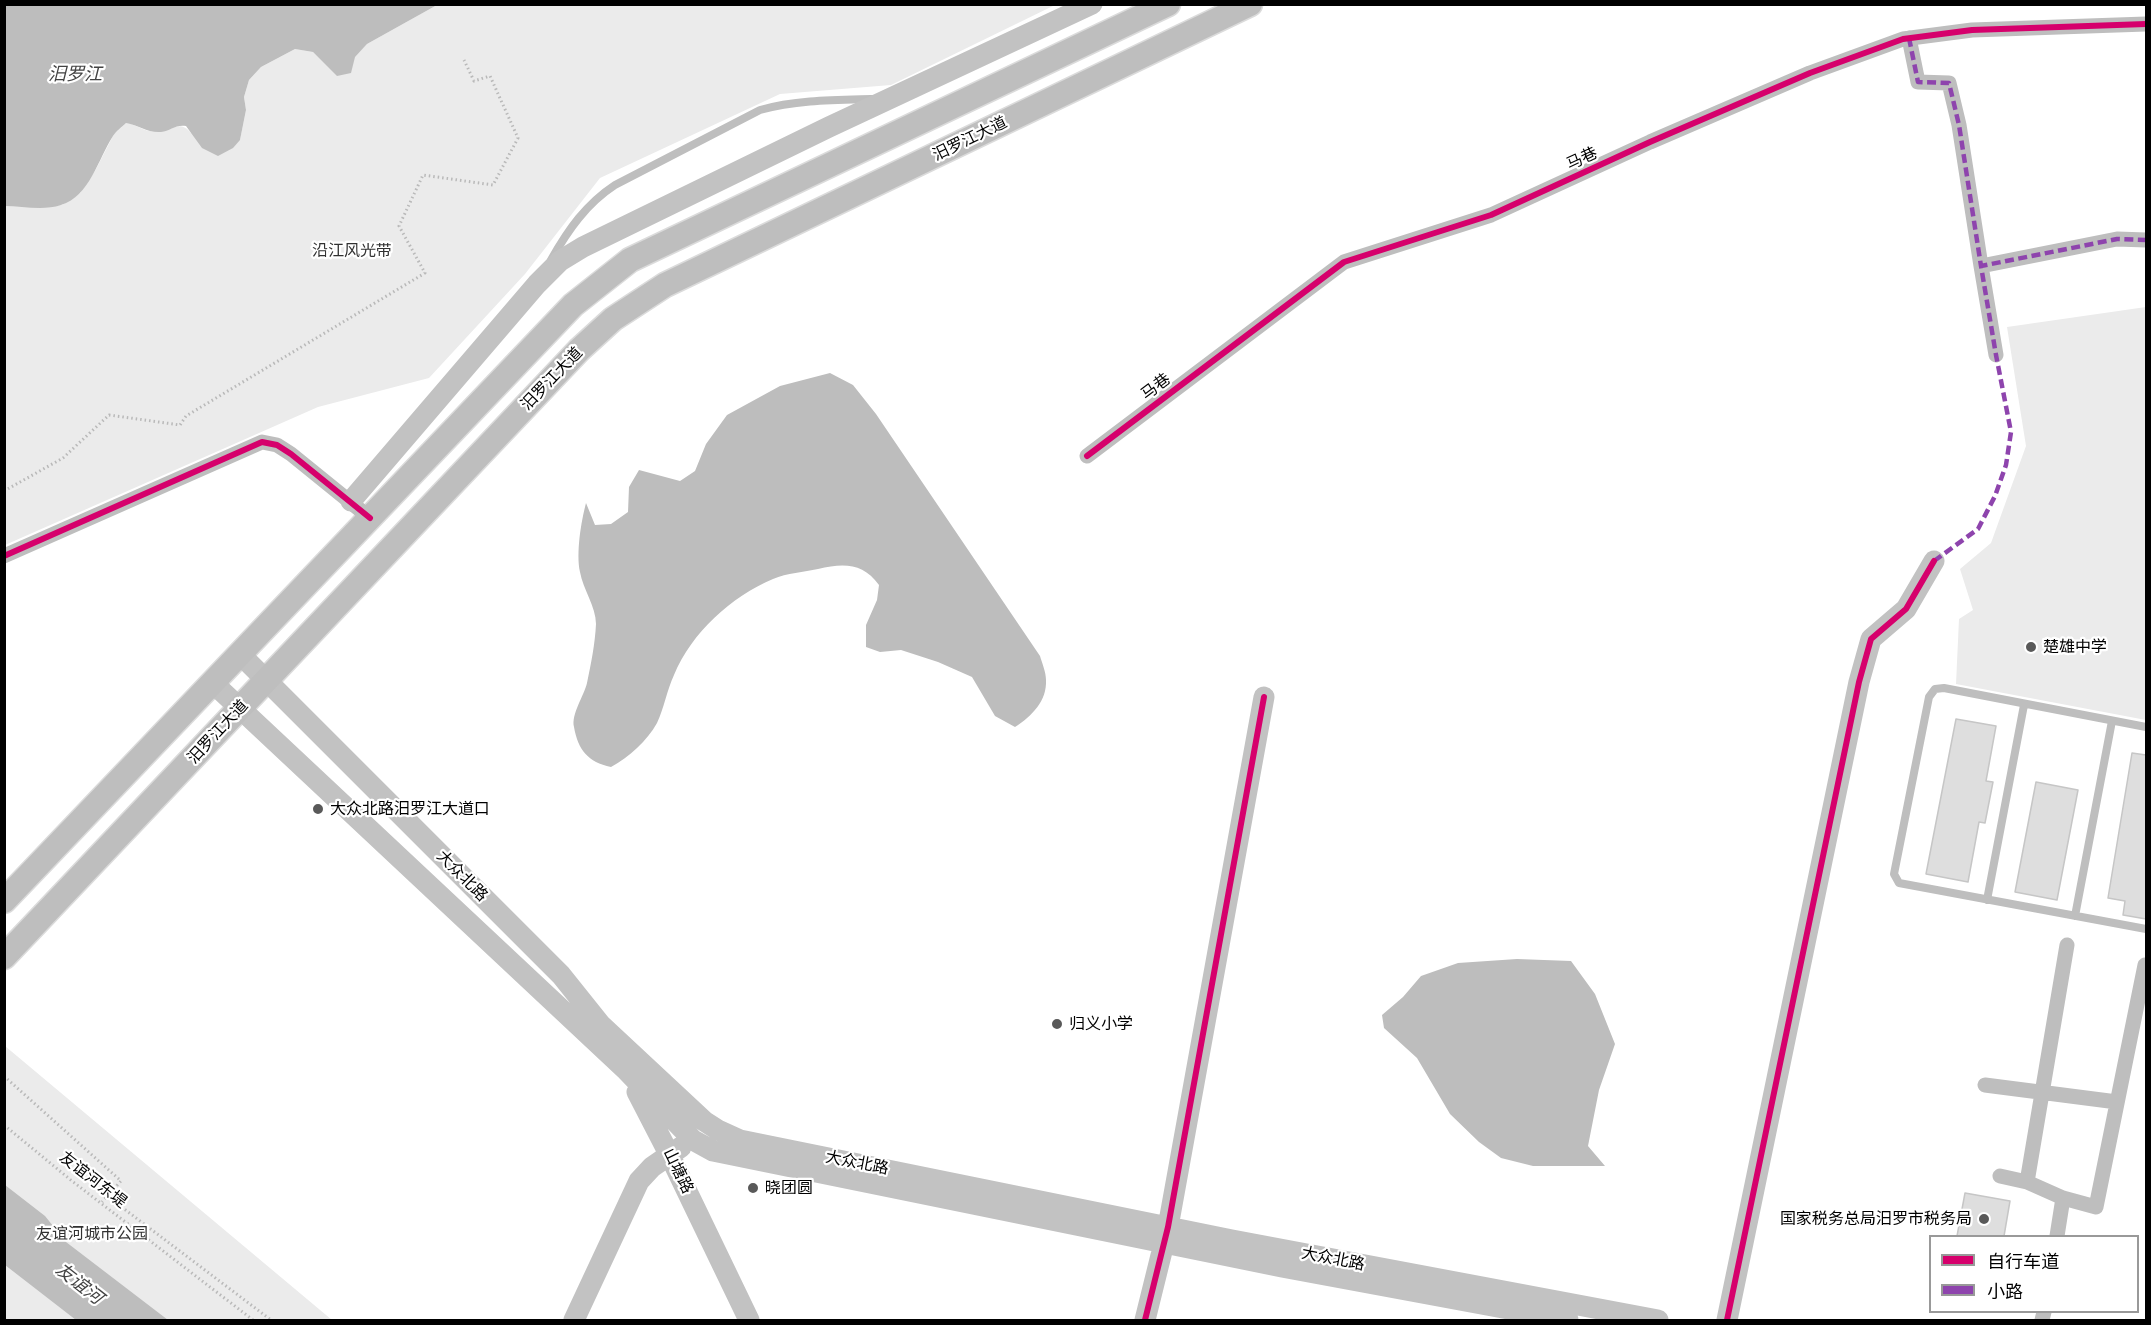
<!DOCTYPE html>
<html>
<head>
<meta charset="utf-8">
<style>
	body { margin:0 }
	#map { position:relative; width:2151px; height:1325px; overflow:hidden; background:#fff; font-family:Cabin,"Noto Sans SC",sans-serif }
	canvas { display:block }
	.frame { position:absolute; inset:0; border:6px solid #000; pointer-events:none }
	.legend { position:absolute; left:1929px; top:1235px; width:210px; height:78px; box-sizing:border-box; background:#fff; border:2px solid #999; margin:0; padding:8px 10px; list-style:none; font-size:18px; color:#000 }
	.legend li { display:flex; align-items:center; gap:12px; height:30px }
	.legend b { width:30px; border:2px solid #999 }
</style>
</head>
<body>
<div id="map">
<canvas width="2151" height="1325"></canvas>
<div class="frame"></div>
<ul class="legend">
<li><b style="height:8px;background:#d6006c"></b>自行车道</li>
<li><b style="height:8px;background:#8e44ad"></b>小路</li>
</ul>
</div>
<script>
const c = document.querySelector('canvas').getContext('2d');
c.lineJoin = 'round';
function fill(path, color) {
  c.fillStyle = color;
  c.fill(path, 'evenodd');
}
function strokePath(path, color, width, dash) {
  c.strokeStyle = color;
  c.lineWidth = width;
  c.lineCap = dash ? 'butt' : 'round';
  c.setLineDash(dash || []);
  c.stroke(path);
}
function drawText(font, color, halo, rows, align = 'center') {
  c.font = font + ' Cabin,"Noto Sans SC",sans-serif';
  c.lineWidth = 4.5;
  c.setLineDash([]);
  c.textBaseline = 'middle';
  c.strokeStyle = halo;
  c.fillStyle = color;
  for (const [text, x, y, turn = 0] of rows) {
    c.save();
    c.translate(x, y);
    c.rotate((+turn || 0) * Math.PI / 180);
    c.textAlign = isNaN(turn) ? turn : align;
    if (halo) c.strokeText(text, 0, 0);
    c.fillText(text, 0, 0);
    c.restore();
  }
}
fill(new Path2D(`
	M437,5H1055L891,85L780,94L600,178L525,274L429,378L318,407L5,545V206L62,205L80,193L95,171L114,134L126,123C135,124 142,130 150,131C168,133 179,118 191,133L240,140L246,110L244,97L249,80L261,67L295,49L313,52L337,75L367,44Z
	M2146,307V720L1956,684L1959,619L1973,610L1960,569L1991,543L2026,446L2007,327Z
	M5,1046L332,1320H5Z`), '#ebebeb');
fill(new Path2D(`
	M5,4H437V5L367,44L355,57L351,73L337,76L313,52L295,49L261,67L249,80L244,97L246,110L240,140L233,148L218,156L202,148L186,126C176,124 170,131 161,132C147,133 139,125 126,123C122,127 116,131 113,136C98,159 90,196 61,205C43,211 22,206 5,206Z
	M830,373L853,385L876,414L1040,656C1042,663 1046,672 1046,680C1047,701 1032,716 1015,727L995,716L972,677L938,662L901,650L880,652L866,647V625L877,600L879,585C863,563 844,563 818,569C804,572 787,573 773,579C731,597 692,632 674,675C667,690 664,708 657,723C647,741 629,757 611,767C588,762 578,750 574,727C571,714 584,696 587,683C591,664 595,644 596,624C596,607 583,589 580,572C576,553 581,522 586,503L595,525L611,524L628,512L629,487L639,470L680,481L695,471L706,444L727,415L780,386Z
	M1517,959L1571,961L1595,994L1615,1044L1599,1090L1588,1146L1605,1166H1533L1501,1158L1479,1142L1450,1114L1417,1058L1384,1028L1382,1015L1403,997L1421,976L1458,963Z
	M5,1185L45,1216L66,1242L168,1320H76L5,1265Z`), '#bdbdbd');
const building = new Path2D(`
	M1956,719L1996,726L1986,781L1993,782L1985,823L1979,822L1968,882L1926,874Z
	M2132,753L2146,755V919L2123,915L2125,901L2108,898Z
	M2036,782L2078,790L2057,900L2015,892Z
	M1965,1193L2010,1201L2004,1236H1957Z`);
fill(building, '#dedede');
strokePath(building, '#c6c6c6', 1.5);
const primary = new Path2D(`
	M4,901L573,305L630,260L1168,4
	M4,957L579,350L613,319L665,285L1250,4`);
strokePath(primary, '#dbdbdb', 27);
strokePath(new Path2D(`
	M4,491L63,458L109,415L180,425L186,416L425,273L399,226L423,175L493,185L518,138L490,76L474,81L464,60
	M4,1076L121,1181L102,1202
	M4,1125L72,1181L253,1320
	M107,1196L271,1320
	M4,1318L8,1320`), '#b9b9b9', 3, [1.5, 3]);
strokePath(new Path2D(`
	M551,260C568,230 586,204 615,185L760,110C796,100 834,100 871,99
	M2146,727L1944,688L1935,689L1929,697L1894,874L1899,883L2146,929
	M1987,900L2024,705
	M2075,916L2112,721`), '#bebebe', 8);
strokePath(new Path2D(`
	M1909,38L1918,82L1949,83L1959,125L1981,266
	M1996,355L1981,266L2117,239L2146,240
	M1087,456L1344,262L1491,215L1650,142L1810,73L1903,39L1972,30L2146,24
	M4,556L262,442L277,445L291,454L370,518
	M1985,1085L2117,1102
	M2000,1176L2027,1182L2063,1198L2096,1207L2145,965
	M2027,1182L2067,945
	M2057,1236L2063,1198
	M2042,1320L2044,1312`), '#bebebe', 15);
strokePath(new Path2D(`
	M351,501L537,284L560,261L583,247L829,127L1092,4
	M241,655L561,975L601,1025L704,1121L718,1130L740,1140L1232,1240L1658,1320
	M213,683L625,1069L693,1140L713,1151L1282,1267L1568,1320
	M637,1092L669,1154L749,1320
	M574,1320L639,1181L652,1167L681,1147
	M1145,1320L1168,1227L1264,697
	M1727,1320L1859,682L1871,639L1906,609L1934,561`), '#c2c2c2', 21);
strokePath(primary, '#bebebe', 24);
strokePath(new Path2D(`
	M1909,38L1918,82L1949,83L1959,125L1981,266
	M1934,561L1978,529L1995,496L2006,465L2011,432L1996,355L1981,266L2117,239L2146,240`), '#8e44ad', 4.5, [9, 4.5]);
strokePath(new Path2D(`
	M1087,456L1344,262L1491,215L1650,142L1810,73L1903,39L1972,30L2146,24
	M4,556L262,442L277,445L291,454L370,518
	M1145,1320L1168,1227L1264,697
	M1727,1320L1859,682L1871,639L1906,609L1934,561`), '#d6006c', 6);
for (const [x, y, r, color] of [
	[2031,647,6,"#595959"],
	[318,809,6,"#595959"],
	[1057,1024,6,"#595959"],
	[753,1188,6,"#595959"],
	[1984,1219,6,"#595959"]
]) {
  const dot = new Path2D();
  dot.arc(x, y, r, 0, 2 * Math.PI);
  c.fillStyle = color;
  c.fill(dot);
  strokePath(dot, '#fff', 2);
}
drawText('16px', '#000', '#fff', [
	["汨罗江大道",970,139,-26],
	["马巷",1582,159,-25],
	["汨罗江大道",552,379,-46],
	["马巷",1156,387,-37],
	["汨罗江大道",218,732,-47],
	["大众北路",462,876,45],
	["大众北路",857,1163,11],
	["山塘路",678,1171,64],
	["友谊河东堤",93,1180,38],
	["大众北路",1333,1259,11]
]);
drawText('16px', '#313131', '#fff', [
	["沿江风光带",352,251],
	["友谊河城市公园",92,1234]
]);
drawText('16px', '#000', '#fff', [
	["楚雄中学",2043,647],
	["大众北路汨罗江大道口",330,809],
	["归义小学",1069,1024],
	["晓团圆",765,1188],
	["国家税务总局汨罗市税务局",1972,1219,"right"]
], 'left');
drawText('italic 18px', '#424242', '#fff', [
	["汨罗江",75,75],
	["友谊河",79,1284,38]
]);
</script>
</body>
</html>
